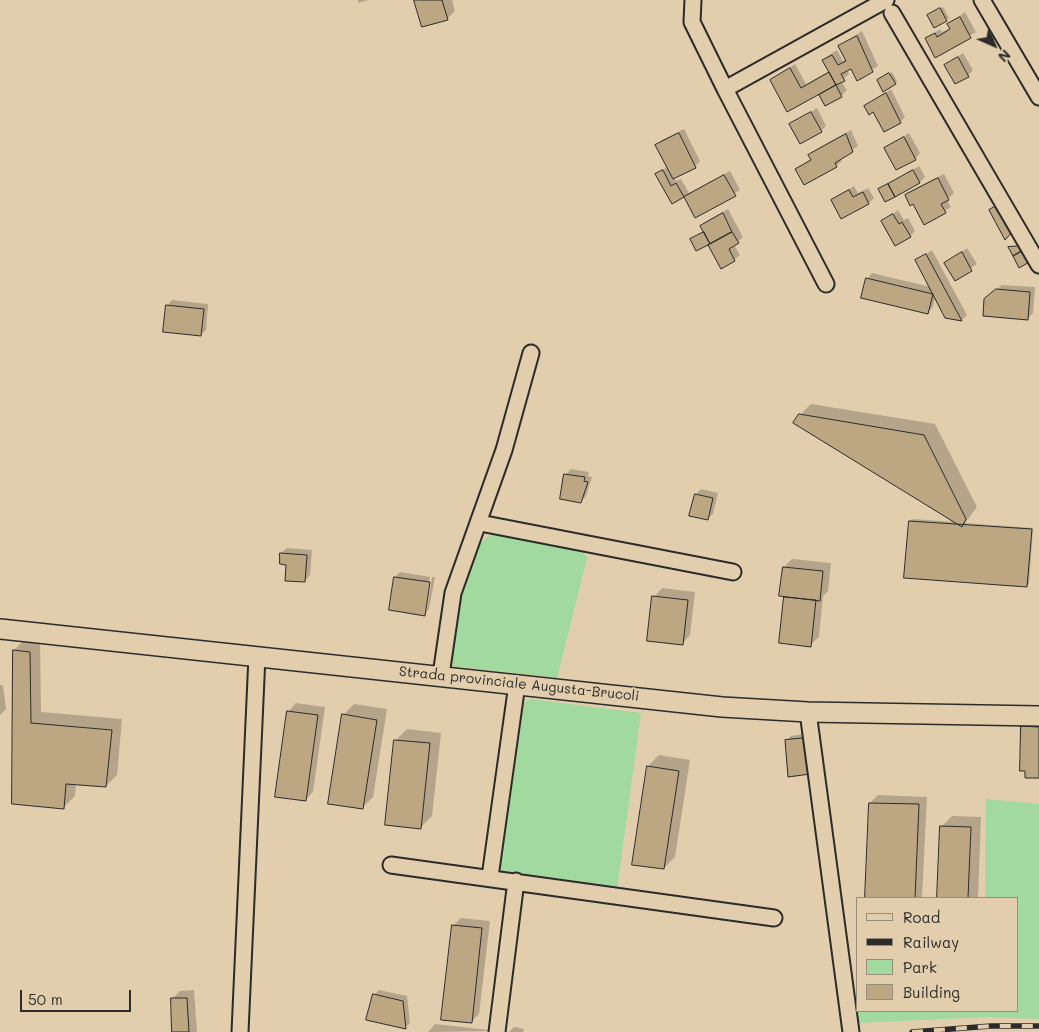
<!DOCTYPE html>
<html>
<head>
<meta charset="utf-8">
<style>
	body { margin:0 }
	#map { position:relative; width:1039px; height:1032px; overflow:hidden; background:#e2cead; font-family:Mali,sans-serif }
	canvas { display:block }
	.legend { position:absolute; left:856px; top:897px; width:162px; height:115px; box-sizing:border-box; background:#e2cead; border:1px solid #998d79; margin:0; padding:6px 9px; list-style:none; font-size:15px; color:#2b2b2b }
	.legend li { display:flex; align-items:center; gap:10px; height:25px }
	.legend b { width:25px; border:1px solid #998d79 }
	.north { position:absolute; left:969px; top:20px; width:50px; height:50px; -webkit-text-stroke:4px #e2cead; paint-order:stroke; rotate:136deg; font-size:14px; font-weight:700; line-height:20px; text-align:center; color:#2b2b2b }
	.north::after { content:''; display:block; margin:auto; width:18px; height:22px; background:#2b2b2b; clip-path:polygon(50% 0,100% 100%,50% 72%,0 100%) }
	.scale { position:absolute; left:20px; top:990px; width:111px; height:22px; box-sizing:border-box; border:2px solid #2b2b2b; border-top:0; padding-left:6px; font-size:15px; line-height:18px; white-space:nowrap; color:#2b2b2b; -webkit-text-stroke:4px #e2cead; paint-order:stroke }
</style>
</head>
<body>
<div id="map">
<canvas width="1039" height="1032"></canvas>
<ul class="legend">
<li><b style="height:6px;background:#e2cead"></b>Road</li>
<li><b style="height:6px;background:#2b2b2b"></b>Railway</li>
<li><b style="height:14px;background:#a1d99e"></b>Park</li>
<li><b style="height:14px;background:#bda682"></b>Building</li>
</ul>
<div class="north">N</div>
<div class="scale">50 m</div>
</div>
<script>
const c = document.querySelector('canvas').getContext('2d');
c.lineJoin = 'round';
function fill(path, color) {
  c.fillStyle = color;
  c.fill(path, 'evenodd');
}
function strokePath(path, color, width, dash) {
  c.strokeStyle = color;
  c.lineWidth = width;
  c.lineCap = dash ? 'butt' : 'round';
  c.setLineDash(dash || []);
  c.stroke(path);
}
function drawText(font, color, halo, rows, align = 'center') {
  c.font = font + ' Mali,sans-serif';
  c.lineWidth = 4;
  c.setLineDash([]);
  c.textBaseline = 'middle';
  c.strokeStyle = halo;
  c.fillStyle = color;
  for (const [text, x, y, turn = 0] of rows) {
    c.save();
    c.translate(x, y);
    c.rotate((+turn || 0) * Math.PI / 180);
    c.textAlign = isNaN(turn) ? turn : align;
    if (halo) c.strokeText(text, 0, 0);
    c.fillText(text, 0, 0);
    c.restore();
  }
}
fill(new Path2D(`
	M492,534L583,552L587,558L557,678L451,666L448,663C452,632 461,548 492,534Z
	M531,699L641,713L617,890L505,875L497,867L520,704Z
	M986,799L1039,804V1019L985,1017L858,1023L854,1006L858,1005V1011H1018V898H985Z`), '#a1d99e');
fill(new Path2D(`
	M358,0H369L358,3Z
	M416,0H452L455,11L447,19Z
	M943,7L949,18L946,20L931,13Z
	M965,12L976,32L936,56L926,39L940,29L942,32L951,28L949,24Z
	M862,31L878,66L858,79L851,67L847,70L849,74L841,81L847,90L841,96L825,104L819,93L788,110L771,80L795,64L806,84L830,71L824,60L829,55L837,50L843,61L846,59L840,46Z
	M963,53L973,70L968,76L946,65Z
	M892,72L897,81L895,83L881,78Z
	M891,89L905,117L900,122L866,106Z
	M817,108L826,126L821,131L790,125Z
	M684,129L700,161L695,167L674,177L676,181L681,179L689,193L730,171L740,190L696,217L684,196L672,202L657,175L668,166L657,145L662,140Z
	M851,130L858,146L840,158L842,161L836,166L796,169L811,159L810,156L815,150Z
	M909,133L920,153L915,159L886,148Z
	M919,166L925,177L920,182L886,200L880,189Z
	M944,174L954,193L947,200L951,207L924,224L913,202L906,196L912,190Z
	M854,186L858,193L868,188L874,198L869,203L842,217L832,200Z
	M728,209L743,237L734,245L740,255L734,260L708,243L691,240L704,230L702,226L707,221Z
	M898,210L904,220L908,218L915,231L910,236L883,222Z
	M967,248L977,264L955,279L946,263Z
	M932,250L967,315L962,320L946,317L935,297L933,307L928,312L867,279L872,273L931,287L916,261Z
	M1002,285L1035,287L1033,313L1028,318L991,294Z
	M172,300L208,304L206,330L200,335L167,306Z
	M811,404L935,424L977,507L965,523L1033,528L1029,584L1027,586L910,521L912,519L956,522L800,415Z
	M571,469L589,472L588,476L592,477L586,496L581,501L566,474Z
	M701,489L718,493L713,514L707,519L691,515L696,494Z
	M287,548L312,550L310,575L305,581L287,564L281,553Z
	M792,559L831,563L828,591L823,596L819,637L810,645L781,642L786,596L784,567Z
	M400,572L430,577L424,610H427L432,577H435L429,609L424,614L390,609L395,577Z
	M662,588L695,592L690,635L682,644L654,597Z
	M25,639L40,641L41,712L122,719L117,775L106,786L76,784L75,796L64,807L13,803L14,650Z
	M0,685H3L6,709L0,715Z
	M296,703L325,707L313,792L305,800L288,712Z
	M354,704L387,709L373,797L362,808L343,715Z
	M1028,722H1039V777L1026,770L1022,727Z
	M407,729L441,733L432,816L421,827L396,740Z
	M811,733L814,768L786,741L791,736Z
	M659,755L690,760L675,857L664,868L648,766Z
	M878,795L927,797L922,898H866L870,803Z
	M952,816L981,817L978,898H938L941,827Z
	M461,918L490,921L479,1014L471,1022L453,926Z
	M194,990L197,1032H174L172,999L180,991Z
	M379,990L407,996L410,1023L405,1028L374,995Z
	M435,1024L497,1031L428,1032Z
	M514,1027L524,1029L523,1032H509Z`), '#0003');
const building = new Path2D(`
	M414,0H442L448,20L422,27Z
	M940,8L947,21L934,28L927,15Z
	M960,17L971,38L935,58L925,38L935,33L937,37L950,29L947,24Z
	M857,36L873,72L857,81L851,69L841,74L845,81L836,85L822,60L832,55L838,65L846,61L838,46Z
	M958,57L969,77L955,84L944,65Z
	M790,68L801,88L829,72L836,85L787,112L770,80Z
	M889,73L896,84L883,92L877,80Z
	M836,85L842,97L825,106L819,95Z
	M886,93L901,123L884,132L873,112L869,115L864,106Z
	M811,112L822,132L800,144L789,124Z
	M679,133L696,168L673,179L655,145Z
	M846,134L853,152L835,163L837,167L804,185L795,169L811,160L808,155Z
	M904,137L916,160L896,170L884,148Z
	M663,170L671,186L676,183L684,197L672,204L655,174Z
	M913,170L920,183L895,197L888,184Z
	M724,175L736,196L695,218L684,197Z
	M938,178L949,200L941,204L946,213L924,225L913,204L910,206L905,195Z
	M888,184L895,197L885,202L878,189Z
	M849,190L853,197L863,192L869,204L841,219L831,200Z
	M998,205L1013,231L1005,240L989,210Z
	M723,213L732,232L710,244L700,226Z
	M893,214L899,224L902,222L911,237L895,246L881,221Z
	M704,232L710,244L696,251L690,239Z
	M732,232L739,243L729,249L735,261L721,269L708,245Z
	M1022,246L1024,250L1013,256L1008,247Z
	M1024,250L1031,261L1019,268L1013,256Z
	M962,252L972,271L955,281L944,263Z
	M926,254L947,293L962,321L945,318L915,260Z
	M866,278L933,294L928,314L861,298Z
	M996,289L1030,292L1028,320L983,316L984,299Z
	M166,305L204,309L201,336L163,332Z
	M799,414L924,435L966,519L962,527L793,423Z
	M564,474L585,477L584,481L588,482L581,503L560,499Z
	M695,494L713,498L708,520L689,516Z
	M909,521L1032,529L1027,587L904,578Z
	M280,553L307,555L305,582L285,581L286,565L280,564Z
	M783,567L823,571L820,601L779,596Z
	M394,577L430,582L425,616L389,610Z
	M652,596L688,600L683,645L647,641Z
	M784,597L816,600L811,647L779,643Z
	M13,650L30,652L31,723L112,730L106,787L66,784L64,809L12,804Z
	M287,711L318,715L306,801L275,797Z
	M342,714L377,720L363,809L328,804Z
	M1021,726L1039,727V778H1025V771H1020Z
	M806,738L810,774L788,777L785,740Z
	M394,740L430,743L421,829L385,825Z
	M647,766L679,771L664,869L632,865Z
	M869,803L919,804L915,898H865Z
	M940,826L971,827L968,898H937Z
	M452,925L482,928L472,1023L441,1020Z
	M373,994L403,1001L406,1029L366,1020Z
	M171,998H187L189,1032H172Z`);
fill(building, '#bda682');
strokePath(building, '#2b2b2b', 1);
const minor = new Path2D(`
	M693,0L692,22L725,89L886,0
	M982,0L1039,97
	M892,13L1039,265
	M725,89L826,284
	M480,523L733,572
	M441,675L453,593L504,450L531,353
	M808,712L851,1032
	M391,865L774,918
	M490,877L517,684
	M240,1032L257,656
	M497,1032L516,881`);
const major = new Path2D(`
	M0,629L722,707L808,712L1039,716`);
strokePath(minor, '#2b2b2b', 19);
strokePath(major, '#2b2b2b', 22);
strokePath(minor, '#e2cead', 15);
strokePath(major, '#e2cead', 19);
const rail = new Path2D(`
	M912,1032L991,1026H1039`);
strokePath(rail, '#2b2b2b', 5.5);
strokePath(rail, '#e2cead', 4, [11]);
drawText('14px', '#2b2b2b', '#e2cead', [
	["Strada provinciale Augusta-Brucoli",519,684,6]
]);
</script>
</body>
</html>
